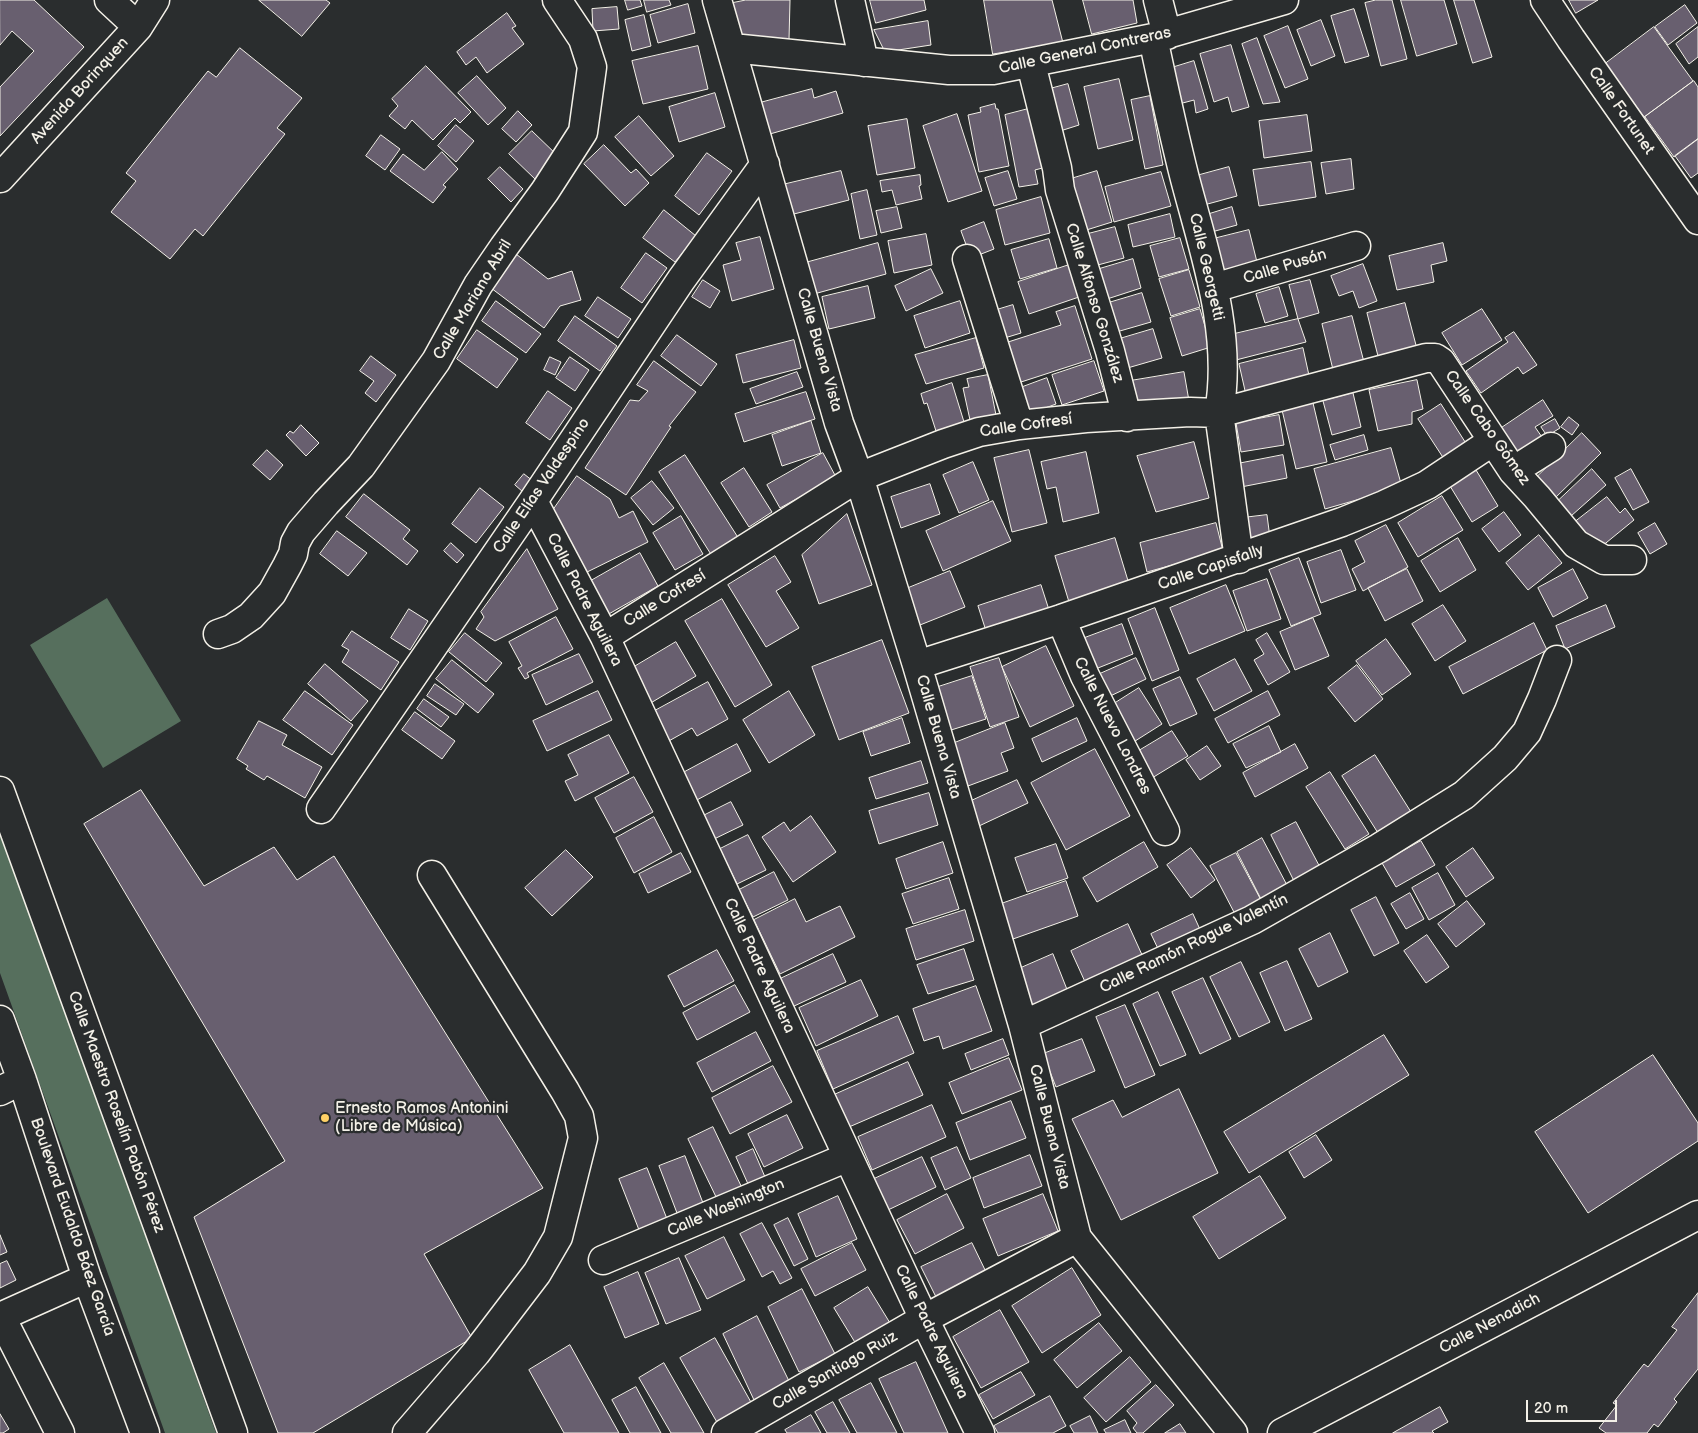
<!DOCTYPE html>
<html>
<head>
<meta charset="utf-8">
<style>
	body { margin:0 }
	#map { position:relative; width:1698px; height:1433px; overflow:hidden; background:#2a2d2e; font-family:"Balsamiq Sans",sans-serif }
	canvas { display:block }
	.scale { position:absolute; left:1526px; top:1400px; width:91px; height:22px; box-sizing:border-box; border:2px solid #f4f1e8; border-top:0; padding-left:6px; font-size:15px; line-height:18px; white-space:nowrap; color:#f4f1e8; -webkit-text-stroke:4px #2a2d2e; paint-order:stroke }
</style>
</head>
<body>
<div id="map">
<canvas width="1698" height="1433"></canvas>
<div class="scale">20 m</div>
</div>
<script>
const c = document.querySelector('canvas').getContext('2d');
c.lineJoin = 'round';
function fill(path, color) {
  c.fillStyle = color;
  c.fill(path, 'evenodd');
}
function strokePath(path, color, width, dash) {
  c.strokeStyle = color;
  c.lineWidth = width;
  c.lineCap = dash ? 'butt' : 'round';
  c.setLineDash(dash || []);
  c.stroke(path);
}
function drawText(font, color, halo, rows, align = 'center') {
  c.font = font + ' "Balsamiq Sans",sans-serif';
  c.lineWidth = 4.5;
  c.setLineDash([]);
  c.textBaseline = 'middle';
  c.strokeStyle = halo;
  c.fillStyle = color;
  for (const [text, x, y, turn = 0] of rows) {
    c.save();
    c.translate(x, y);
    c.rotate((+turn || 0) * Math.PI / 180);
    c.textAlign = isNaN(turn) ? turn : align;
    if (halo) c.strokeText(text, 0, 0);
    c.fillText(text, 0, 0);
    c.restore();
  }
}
fill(new Path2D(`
	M107,598L181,721L103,768L30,645Z
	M0,826L216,1433H165L0,973Z`), '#566f5d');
const building = new Path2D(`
	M0,0H34L84,47L0,136V87L34,51L12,31L0,45Z
	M259,0H326L330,3L302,36Z
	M625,0H640L642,6L628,10Z
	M644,0H669L671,5L647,12Z
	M746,0H790L789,40L742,39L733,3Z
	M870,0H924L926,10L876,23Z
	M984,0H1052L1063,43L993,54Z
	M1083,0H1133L1137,23L1092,34Z
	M1376,0H1392L1407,59L1381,66L1365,3Z
	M1401,0H1444L1457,44L1417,56Z
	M1454,0H1474L1492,57L1473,63Z
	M1569,0H1598L1576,13Z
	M688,4L695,33L658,43L650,15Z
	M1685,5L1697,23L1668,45L1655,27Z
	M617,7L619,29L593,31L592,9Z
	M1354,9L1369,56L1345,63L1331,16Z
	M507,13L516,26L512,28L524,44L487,73L476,57L466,65L457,52Z
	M644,15L651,46L632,51L625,20Z
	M1321,20L1335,56L1311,66L1297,30Z
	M928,21L931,45L885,52L874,30Z
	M1288,26L1308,79L1285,88L1264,36Z
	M1654,27L1693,81L1644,117L1605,64Z
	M1698,27V57L1689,64L1676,44Z
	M1257,38L1280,102L1263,104L1242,44Z
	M1231,45L1249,107L1232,112L1228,97L1214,102L1200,54Z
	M698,46L708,89L643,104L632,61Z
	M240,48L302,98L277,128L285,134L203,236L195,229L170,259L111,212L136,181L126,173L208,71L216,77Z
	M1194,61L1208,109L1196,113L1194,100L1179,104L1168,69Z
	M426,66L471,112L460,123L455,118L433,140L412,120L405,129L389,116L398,106L392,99Z
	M477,76L506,108L488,125L458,93Z
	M1119,79L1133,140L1098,149L1084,87Z
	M1694,81L1698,87V139L1674,157L1645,117Z
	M1068,84L1079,125L1057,132L1046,90Z
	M812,89L814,98L836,91L843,113L763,136L756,104Z
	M715,93L725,127L679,142L669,107Z
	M1150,96L1163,165L1145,169L1131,100Z
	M995,104L996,109H998L1009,166L979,172L968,115L981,112L980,108Z
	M1032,108L1046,167L1035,170L1038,184L1019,187L1005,115Z
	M518,111L532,125L516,142L502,129Z
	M957,114L982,191L948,202L923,126Z
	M1307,115L1312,151L1264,158L1259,121Z
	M639,116L674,156L651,176L615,137Z
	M907,119L915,168L877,175L868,126Z
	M456,125L474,141L456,162L438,146Z
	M532,131L559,157L536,180L509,154Z
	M381,135L400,149L385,170L366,156Z
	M1698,139V173L1691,178L1675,156Z
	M604,145L631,173L636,169L649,183L625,206L584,164Z
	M442,152L458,169L443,185L446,187L433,203L390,171L403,154L424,170Z
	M707,153L732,171L699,215L675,196Z
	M1351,159L1354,189L1326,194L1321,163Z
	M1311,162L1316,197L1259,206L1253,170Z
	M500,167L523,189L511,202L488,179Z
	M1229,167L1237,196L1204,205L1196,176Z
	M841,171L849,200L790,215L782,185Z
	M1008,171L1017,199L994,206L985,178Z
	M1097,171L1112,222L1080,232L1064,181Z
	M1161,172L1171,206L1114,222L1105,187Z
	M920,175L921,185L919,186L922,199L896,205L892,190L882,192L880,181Z
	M867,190L877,235L860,239L851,194Z
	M1041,197L1050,233L1005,245L996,210Z
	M897,207L902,228L881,233L876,211Z
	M1232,207L1237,225L1208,233L1203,216Z
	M664,210L696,236L675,262L643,238Z
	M1170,214L1175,237L1133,247L1128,225Z
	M984,222L994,249L971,258L961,231Z
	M1115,227L1124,258L1094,266L1084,235Z
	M1249,230L1257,262L1217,273L1209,240Z
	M926,234L932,265L894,273L888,241Z
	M760,237L774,289L732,301L723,265L741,260L736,243Z
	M1180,238L1189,269L1159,277L1150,246Z
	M1049,239L1057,268L1020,279L1011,250Z
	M878,243L886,274L814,294L805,263Z
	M1443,243L1447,261L1431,265L1434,282L1397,290L1389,256Z
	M646,253L667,268L642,303L621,288Z
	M516,254L548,279L572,271L581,300L560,306L544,328L491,288Z
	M1133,259L1141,288L1104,300L1096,270Z
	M1363,264L1377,301L1359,308L1353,291L1339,296L1331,276Z
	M1069,265L1079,297L1029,314L1018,282Z
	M931,269L943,293L906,311L895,286Z
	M1189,270L1200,307L1171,316L1159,279Z
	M703,280L720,291L710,308L692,297Z
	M1310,280L1319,313L1298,319L1289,285Z
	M868,286L875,318L829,329L822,297Z
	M1279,287L1288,316L1265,323L1256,294Z
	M1142,293L1151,322L1113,333L1105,304Z
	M598,297L631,319L618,338L585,316Z
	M496,301L541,334L526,353L482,321Z
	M960,301L970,333L925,348L914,316Z
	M1405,303L1417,349L1379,360L1367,313Z
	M1013,305L1021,333L998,340L990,312Z
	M1075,306L1092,359L1018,383L1005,343L1061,325L1056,312Z
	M1200,309L1211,347L1182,356L1170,318Z
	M1482,309L1502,340L1462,365L1442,333Z
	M575,316L617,346L600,371L558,341Z
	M1352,316L1365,366L1334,374L1322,324Z
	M1298,319L1306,342L1236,360L1230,335Z
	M1153,329L1162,358L1124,369L1116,340Z
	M477,330L518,359L497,388L457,359Z
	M1514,332L1537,365L1523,374L1518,367L1481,393L1466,371L1508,342L1505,338Z
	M677,335L717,364L701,386L661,356Z
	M976,338L984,368L926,384L915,355Z
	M794,340L801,368L743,383L736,355Z
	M1303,348L1310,380L1246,395L1239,364Z
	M371,356L396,375L376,402L365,393L374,381L360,371Z
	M550,357L561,362L555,375L544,370Z
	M570,357L589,370L575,391L556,378Z
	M654,361L696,392L669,426L671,427L626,495L585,468L630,400L639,401L648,391L637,385Z
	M1094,361L1104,391L1062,405L1052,375Z
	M797,372L803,387L756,404L750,389Z
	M1184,372L1189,401L1135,411L1130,381Z
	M988,375L996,415L970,420L963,388L969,387L967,379Z
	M1047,378L1056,404L1029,414L1020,388Z
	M1417,380L1423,409L1412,412V424L1378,431L1369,390Z
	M952,383L964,422L936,431L927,403L924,404L921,394Z
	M548,391L572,408L550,440L526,423Z
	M806,392L815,419L744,442L735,414Z
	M1353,393L1361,427L1332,435L1323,401Z
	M1543,400L1553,416L1535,427L1544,440L1515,459L1497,431Z
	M1313,403L1327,462L1296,469L1282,410Z
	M1441,404L1467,445L1444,459L1418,419Z
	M1279,415L1284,445L1241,452L1236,423Z
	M1569,417L1579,425L1572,435L1561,427Z
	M1555,419L1560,428L1547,436L1541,427Z
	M811,421L821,453L782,466L772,435Z
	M301,425L319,443L306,456L286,435L290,431L293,433Z
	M1582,433L1601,453L1552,501L1533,481Z
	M1364,435L1368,450L1335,460L1330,445Z
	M1194,442L1209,498L1156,512L1137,456Z
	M1391,448L1402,487L1325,509L1314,469Z
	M267,450L283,465L270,480L253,465Z
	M1029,450L1047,523L1012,532L994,458Z
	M1086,452L1099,513L1063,522L1056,487L1047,489L1041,462Z
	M823,453L836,477L780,508L767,485Z
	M685,455L739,539L712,556L659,472Z
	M1283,455L1287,478L1241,487L1237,464Z
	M973,462L989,500L959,513L943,475Z
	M744,468L772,512L749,527L721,483Z
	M1592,469L1606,485L1571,516L1557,502Z
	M1631,469L1649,502L1633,510L1615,478Z
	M1476,470L1498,506L1472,522L1450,486Z
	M524,474L533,481L523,492L515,485Z
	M577,476L610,499L619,518L633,511L648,542L581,575L551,513Z
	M652,481L674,508L653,525L631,498Z
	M930,484L940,514L901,528L891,497Z
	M480,488L504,507L476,543L452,524Z
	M364,494L410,530L403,539L418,551L407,565L346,517Z
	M1442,496L1463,530L1418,557L1398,523Z
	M1607,497L1620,513L1625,508L1634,520L1601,547L1593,537L1590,540L1575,522Z
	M993,501L1011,541L943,571L926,531Z
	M1504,512L1521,535L1499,552L1482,529Z
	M847,514L872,585L819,604L802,555Z
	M1267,515L1270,538L1245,541L1242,518Z
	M681,516L703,554L675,570L653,533Z
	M1216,523L1223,551L1147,572L1140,543Z
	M1655,523L1667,544L1650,554L1638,533Z
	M1386,525L1408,567L1363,591L1352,569L1365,562L1355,541Z
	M337,531L367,553L348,576L320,554Z
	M1539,535L1562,563L1528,590L1506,563Z
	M1115,538L1129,584L1069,602L1055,556Z
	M1458,538L1476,570L1440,592L1421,561Z
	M451,543L464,555L457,563L444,551Z
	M527,549L558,609L495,641L476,629L484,617L481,612Z
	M1341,550L1356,590L1321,603L1307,562Z
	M640,553L658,586L607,615L589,582Z
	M775,556L791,582L776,591L799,628L766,647L728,585Z
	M1299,558L1321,614L1291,626L1269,570Z
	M1407,569L1423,601L1385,621L1368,588Z
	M1573,569L1588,598L1553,617L1538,588Z
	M950,571L965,607L920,625L906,589Z
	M1267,579L1281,619L1247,631L1233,591Z
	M1041,585L1050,613L987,634L978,606Z
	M1226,585L1245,631L1189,654L1170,608Z
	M722,599L772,685L735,707L685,621Z
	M1443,605L1466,641L1435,661L1412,624Z
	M1606,605L1615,627L1565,649L1556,626Z
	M1155,608L1179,670L1152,681L1128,619Z
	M409,609L428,621L410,650L391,638Z
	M556,617L573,649L527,673L529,677L525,679L518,668L522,666L509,642Z
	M1313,618L1329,656L1295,670L1280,632Z
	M1534,623L1547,650L1463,694L1449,667Z
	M1122,624L1133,654L1093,670L1082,639Z
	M352,631L399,662L381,690L342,662L349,650L342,646Z
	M465,633L502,663L486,682L449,652Z
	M1267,633L1290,672L1268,685L1254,660L1264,654L1256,640Z
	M1386,639L1411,674L1382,695L1356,661Z
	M882,640L909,713L839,740L812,667Z
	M676,642L696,676L649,704L629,670Z
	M1046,646L1074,706L1030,727L1002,667Z
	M579,654L593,682L546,705L532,675Z
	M999,658L1019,717L990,727L970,667Z
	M1136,658L1146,679L1104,699L1093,677Z
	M1235,659L1252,691L1214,711L1197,679Z
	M452,660L494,694L478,713L436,679Z
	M325,664L368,701L351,721L308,684Z
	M1357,665L1383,699L1355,722L1328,688Z
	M972,676L986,719L948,731L935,688Z
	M1180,677L1197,714L1170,726L1153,689Z
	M708,682L728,719L697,736L692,728L667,742L651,713Z
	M435,684L464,704L456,715L427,696Z
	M1139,688L1162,724L1132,743L1109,707Z
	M305,691L353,725L332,755L283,720Z
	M598,691L612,720L547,751L533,721Z
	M789,691L815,735L769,763L743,720Z
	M1268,691L1280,715L1228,743L1215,719Z
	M424,699L449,717L441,727L417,709Z
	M415,712L455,741L442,759L402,730Z
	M902,718L910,743L871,756L863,732Z
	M1077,718L1087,741L1042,762L1032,739Z
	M259,721L287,735L282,745L322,767L305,798L267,776L264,780L246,769L248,766L237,759Z
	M1005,723L1014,748L1001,753L1008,771L968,786L952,744Z
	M1269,726L1281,752L1246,768L1233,744Z
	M1172,731L1188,756L1152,778L1137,752Z
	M609,735L629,773L575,801L565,781L578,775L568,755Z
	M737,744L751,771L695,801L681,774Z
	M1295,744L1308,768L1255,797L1243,773Z
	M1207,746L1221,766L1200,780L1186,760Z
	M1095,749L1130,816L1066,850L1031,783Z
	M1375,755L1411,812L1378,833L1342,776Z
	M921,761L928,783L876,799L869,778Z
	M1330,772L1369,834L1345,849L1306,787Z
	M634,777L653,812L614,833L595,798Z
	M1017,780L1028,803L979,826L969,802Z
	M141,790L204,886L274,847L297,880L334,856L543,1188L424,1254L472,1338L313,1433H278L194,1217L285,1161L84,824Z
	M929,793L938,825L879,844L869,811Z
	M731,802L743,825L710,841L699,818Z
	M811,816L836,852L793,882L762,837L784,822L790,831Z
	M654,817L672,852L634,873L616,838Z
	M1296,822L1322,871L1296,885L1271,835Z
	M748,835L766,870L737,884L720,849Z
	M1262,838L1288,887L1262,901L1237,852Z
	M1421,841L1435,865L1396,887L1382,863Z
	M943,842L953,873L906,889L896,859Z
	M1144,842L1158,867L1097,902L1083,878Z
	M1056,844L1068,878L1027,892L1015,858Z
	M1191,848L1215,880L1191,898L1167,865Z
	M1473,848L1494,878L1466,897L1446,867Z
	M566,850L593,877L552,916L525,888Z
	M681,853L691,872L648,893L639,874Z
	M1236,853L1262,902L1236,916L1210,866Z
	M774,872L788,900L753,917L739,890Z
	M1438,873L1455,905L1429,920L1412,888Z
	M949,878L959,909L913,924L902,894Z
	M1066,881L1078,916L1013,939L1001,904Z
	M1410,893L1424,919L1406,929L1391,904Z
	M1376,897L1399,943L1374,956L1351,910Z
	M795,899L806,922L840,906L855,937L780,974L754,920Z
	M1467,901L1485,924L1456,947L1438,924Z
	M965,910L974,941L916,960L906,929Z
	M1193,914L1203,936L1161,955L1151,934Z
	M1128,924L1143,957L1086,984L1071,951Z
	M1330,933L1348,972L1318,987L1299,949Z
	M1427,935L1449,967L1426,983L1404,951Z
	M964,949L974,980L928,994L917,965Z
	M717,950L734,981L684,1007L668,976Z
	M833,954L846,982L792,1007L780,979Z
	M1053,954L1068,992L1030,1007L1014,971Z
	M1287,961L1312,1019L1285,1031L1260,973Z
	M1241,962L1270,1022L1239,1037L1210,977Z
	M1203,978L1231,1039L1200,1054L1172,992Z
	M861,980L878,1016L816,1046L799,1008Z
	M735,985L750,1012L697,1040L683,1013Z
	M976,986L992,1031L943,1049L939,1036L924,1041L913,1009Z
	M1158,992L1186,1055L1160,1066L1133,1004Z
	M1125,1005L1155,1075L1125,1088L1096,1017Z
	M898,1016L914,1053L833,1089L817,1051Z
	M756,1032L771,1061L712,1092L697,1063Z
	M1384,1035L1409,1075L1249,1173L1224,1132Z
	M1003,1039L1009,1055L971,1070L965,1054Z
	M1082,1039L1095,1071L1056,1087L1043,1054Z
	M1653,1055L1698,1123V1141L1588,1213L1535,1132Z
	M1009,1058L1022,1090L962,1114L949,1083Z
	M908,1062L923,1095L849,1127L834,1095Z
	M773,1066L792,1102L730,1134L712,1098Z
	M1179,1089L1218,1173L1121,1220L1072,1119L1113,1100L1122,1117Z
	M1011,1101L1026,1138L970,1160L956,1123Z
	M932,1105L946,1137L872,1170L858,1137Z
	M787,1115L803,1148L764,1167L748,1134Z
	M713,1127L743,1190L718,1201L688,1139Z
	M1316,1135L1332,1160L1304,1178L1289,1152Z
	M957,1147L971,1178L945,1190L931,1158Z
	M753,1149L765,1177L748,1184L736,1157Z
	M1030,1155L1042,1186L984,1208L973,1178Z
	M685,1156L703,1203L677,1213L659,1166Z
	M922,1157L936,1187L888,1210L874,1179Z
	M647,1168L669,1224L641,1235L619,1179Z
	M1260,1176L1286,1218L1219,1259L1193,1217Z
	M947,1194L964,1228L915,1254L897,1220Z
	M1043,1194L1058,1231L998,1256L983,1219Z
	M838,1196L857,1239L816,1257L798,1214Z
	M788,1218L808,1259L794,1266L774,1225Z
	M762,1223L792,1278L780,1284L773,1271L762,1277L740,1234Z
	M0,1235L7,1252L0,1255Z
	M724,1237L745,1280L707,1299L685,1256Z
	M852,1243L866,1270L815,1296L801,1269Z
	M972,1243L987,1274L937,1299L921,1267Z
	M679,1258L701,1310L666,1324L645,1273Z
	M7,1261L16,1280L0,1288V1264Z
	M1072,1268L1101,1315L1042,1353L1012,1306Z
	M638,1272L659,1324L625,1338L604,1287Z
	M868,1287L890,1323L856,1344L834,1308Z
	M802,1289L835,1354L799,1372L768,1307Z
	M1698,1293V1369L1674,1399L1677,1402L1658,1427L1654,1424L1647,1433H1606L1599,1428L1617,1405L1613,1403L1644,1364L1648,1367L1677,1330L1672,1327Z
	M1000,1310L1029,1362L981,1388L953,1337Z
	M757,1316L789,1381L754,1400L723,1334Z
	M1099,1323L1122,1351L1077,1388L1054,1360Z
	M715,1338L752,1404L718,1424L680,1358Z
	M570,1345L619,1433H564L529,1370Z
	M1130,1357L1151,1382L1106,1422L1084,1398Z
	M916,1362L948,1433H904L879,1379Z
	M664,1363L704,1433H671L639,1378Z
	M1021,1372L1035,1395L993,1419L979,1395Z
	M871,1383L897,1433H857L839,1400Z
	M1156,1385L1174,1405L1143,1433H1137L1133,1428L1137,1423L1127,1411Z
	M636,1387L661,1433H630L612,1400Z
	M1050,1396L1066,1426L1053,1433H998L994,1426Z
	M833,1402L850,1433H827L815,1412Z
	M1440,1407L1448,1422L1432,1431L1434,1433H1393Z
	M0,1414L9,1429L3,1433H0Z
	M811,1415L821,1433H787L785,1430Z
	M1090,1416L1098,1433H1074L1070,1426Z
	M1125,1420L1131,1433H1106L1104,1430Z
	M1180,1424L1186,1433H1165Z`);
fill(building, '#685f6f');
strokePath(building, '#f4f1e8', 1);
const minor = new Path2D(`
	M109,0L138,27
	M717,0L839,423L859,477L917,665L1023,1025L1077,1238L1233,1433
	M850,0L864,62
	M1158,0L1167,35
	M1545,0L1571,39L1698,220
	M1153,38C1163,85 1173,132 1185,179C1205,255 1233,333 1219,413L1239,559
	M732,48L949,70H993L1153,38L1284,0
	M1031,64L1057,168L1060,190L1110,351L1127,417
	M0,178L138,27L155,0
	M967,259L1019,425
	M1214,288L1356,246
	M1513,471L1551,447
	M533,501L605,637L924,1319L980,1433
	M1061,619L1085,676L1165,831
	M218,634L232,629L251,616L272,593L287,566L293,554L295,543L301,532L326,503L361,466L436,361L478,285L504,247L545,191L583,132L592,67L583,39L557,0
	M605,637L859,477L943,444L979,432L1019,425L1086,418L1190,412L1219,413L1426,358H1435L1441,362L1513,471L1537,497L1576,544L1604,560H1632
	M917,665L1061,619L1342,522L1384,505L1427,485L1493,441
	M0,791L233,1433
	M321,809L533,501L681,280L765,164
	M0,1020L22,1080L87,1278L145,1433
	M1023,1025L1252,920L1379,848L1464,795L1505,758L1527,732L1542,699L1557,660
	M0,1091L22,1080
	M603,1260L848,1157
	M0,1317L87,1278
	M1,1317L60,1433
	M407,1433L476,1353L537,1273L558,1237L583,1138L579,1116L565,1091L432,875
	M726,1433L924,1319L1077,1238
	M1282,1433L1698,1215`);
strokePath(minor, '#f4f1e8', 31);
strokePath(minor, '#2a2d2e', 28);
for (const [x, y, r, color] of [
	[325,1118,5,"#ffd166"]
]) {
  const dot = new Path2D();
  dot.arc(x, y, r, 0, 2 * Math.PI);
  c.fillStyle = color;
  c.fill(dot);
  strokePath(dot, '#2a2d2e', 2);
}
drawText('16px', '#f4f1e8', '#2a2d2e', [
	["Calle General Contreras",1085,51,-12],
	["Avenida Borinquen",80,91,-48],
	["Calle Fortunet",1621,111,55],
	["Calle Georgetti",1206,267,77],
	["Calle Pusán",1285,267,-17],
	["Calle Mariano Abril",473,300,-59],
	["Calle Alfonso González",1094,303,73],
	["Calle Buena Vista",819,350,74],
	["Calle Cofresí",1026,426,-8],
	["Calle Cabo Gómez",1487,428,55],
	["Calle Elías Valdespino",542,486,-56],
	["Calle Capisfally",1211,568,-19],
	["Calle Cofresí",665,599,-32],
	["Calle Padre Aguilera",584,600,63],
	["Calle Nuevo Londres",1112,726,63],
	["Calle Buena Vista",938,737,74],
	["Calle Ramón Rogue Valentín",1194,944,-26],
	["Calle Padre Aguilera",759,966,65],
	["Calle Maestro Roselín Pabón Pérez",116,1112,70],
	["Calle Buena Vista",1049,1127,76],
	["Calle Washington",726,1208,-23],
	["Boulevard Eudaldo Báez García",72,1227,71],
	["Calle Nenadich",1490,1324,-28],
	["Calle Padre Aguilera",931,1332,64],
	["Calle Santiago Ruiz",835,1371,-30]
]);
drawText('16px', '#f4f1e8', '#2a2d2e', [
	["Ernesto Ramos Antonini",335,1109],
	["(Libre de Música)",335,1127]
], 'left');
</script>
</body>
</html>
